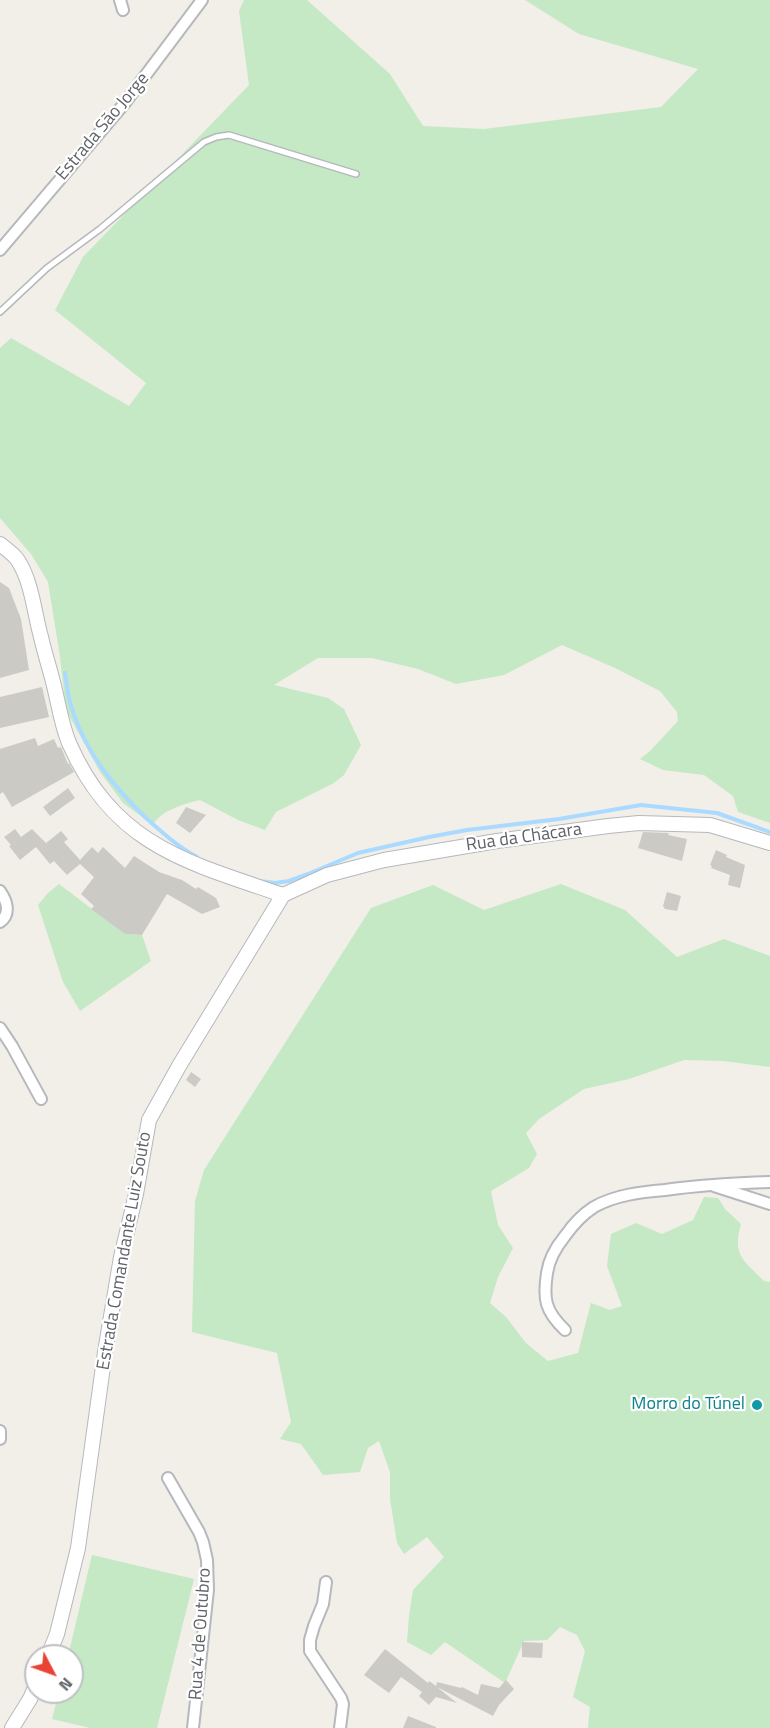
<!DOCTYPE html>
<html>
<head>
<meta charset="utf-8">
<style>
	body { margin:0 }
	#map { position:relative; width:770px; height:1728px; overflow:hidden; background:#f1efe8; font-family:"Titillium Web",sans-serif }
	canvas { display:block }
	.north { position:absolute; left:24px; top:1644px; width:60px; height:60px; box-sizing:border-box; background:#fff; border:2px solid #bfc1c3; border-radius:50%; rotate:131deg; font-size:16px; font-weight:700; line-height:24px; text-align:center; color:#5f6368 }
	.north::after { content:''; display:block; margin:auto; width:21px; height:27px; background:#ea4335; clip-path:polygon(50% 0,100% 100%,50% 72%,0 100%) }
</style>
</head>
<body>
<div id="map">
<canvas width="770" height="1728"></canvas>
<div class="north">N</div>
</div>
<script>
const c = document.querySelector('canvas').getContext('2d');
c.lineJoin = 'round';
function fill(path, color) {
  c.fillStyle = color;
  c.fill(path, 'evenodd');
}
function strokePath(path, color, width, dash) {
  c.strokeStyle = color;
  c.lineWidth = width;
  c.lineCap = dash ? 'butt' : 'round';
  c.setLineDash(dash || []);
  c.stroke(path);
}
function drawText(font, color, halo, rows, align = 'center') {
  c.font = font + ' "Titillium Web",sans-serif';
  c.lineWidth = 4.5;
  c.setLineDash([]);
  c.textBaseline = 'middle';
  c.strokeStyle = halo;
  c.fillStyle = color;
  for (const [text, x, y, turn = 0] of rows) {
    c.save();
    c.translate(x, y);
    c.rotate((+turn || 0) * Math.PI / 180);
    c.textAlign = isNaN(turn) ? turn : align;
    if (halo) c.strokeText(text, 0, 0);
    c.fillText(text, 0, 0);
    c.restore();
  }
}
fill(new Path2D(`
	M244,0H307L390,74L423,126L484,129L661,107L698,69L579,34L525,0H770V823L738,812L733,796L704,775L663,770L640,759L650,751L678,721L677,712L660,691L615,668L562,645L504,675L456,684L418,669L372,658H318L274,685L328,698L344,709L361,745L344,775L334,783L276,812L265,830L238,820L200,800C184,804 161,810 153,825L123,803L100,772L66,710L60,657L48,582L31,554L0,518V348L11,338L129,406L146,383L55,310L83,257L249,85L239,11Z
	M59,884L125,934L142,935L151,961L80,1011L63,982L38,905L48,893Z
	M561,884L625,910L677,957L724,939L770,956V1067L723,1061L684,1060L629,1079L584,1089L539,1119L526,1133L537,1154L529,1168L491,1191L498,1225L513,1248L498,1277L490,1303L506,1317L526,1343L548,1361L578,1353L591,1303L610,1310L622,1306L607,1266L611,1234L636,1223L662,1234L693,1220L704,1197L718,1198L725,1209L741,1224C732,1255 743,1260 764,1281L770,1282V1728H588L590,1707L573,1697L585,1651L577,1635L560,1627L547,1640L524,1641L505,1683L445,1642L431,1655L407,1642L409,1616L413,1590L444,1557L427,1537L404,1554L397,1543L390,1499V1472L379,1441L368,1448L360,1472L323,1475L301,1444L280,1439L291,1422L277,1353L192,1332L195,1201L204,1170L371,908L433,885L484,910Z
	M92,1555L194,1579L157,1728H90L52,1719L59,1692H72V1656H68Z`), '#c5e8c5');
strokePath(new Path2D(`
	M65,673C67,685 68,698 72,709C86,753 113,786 146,818C162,832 178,847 197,857
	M259,881L275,883L289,881L308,874L358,853L429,837L467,830L559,819L641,805L717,813L770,832`), '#aadaff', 4);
fill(new Path2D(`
	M0,582L9,588L21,619L29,670L0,678Z
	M42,687L49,717L0,728V697Z
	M35,738L38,746L54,739L58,748L61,747L68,764L69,763L74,772L12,807L3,792L0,794V749Z
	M68,788L75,798L50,816L43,807Z
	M186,807L206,815L190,833L176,823Z
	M15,829L21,837L32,829L46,843L61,831L68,839L64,842L80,860L92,847L98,853L103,847L125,868L134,856L159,872L182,880L196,889L198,887L216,898L220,907L202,914L167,894L142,935L125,934L91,909L94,906L81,894L94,877L80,864L67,875L54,861L50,864L36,847L20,860L9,846L11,845L4,837Z
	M643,832L669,833L668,835L687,839L682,861L638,848Z
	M716,850L727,855L726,857L745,865L740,888L728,885L730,875L711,868L712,866L710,865Z
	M667,892L681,896L677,911L665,909L663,906Z
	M191,1072L201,1079L195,1087L186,1080Z
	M522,1642L543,1643L542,1658L522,1657Z
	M385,1649L428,1683L429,1681L436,1686L437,1682L461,1688L462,1687L478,1695L481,1684L499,1688L506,1680L514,1689L499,1705L493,1716L437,1687L457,1703L436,1697L429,1705L419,1696L422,1692L401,1677L389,1693L364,1675Z
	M408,1716L436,1727V1728H403Z`), '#cccac5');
const service = new Path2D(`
	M0,312L47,268L100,229L204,142L216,137L229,135L356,174`);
const minor = new Path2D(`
	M120,0L123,10
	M0,250L124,104L202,0
	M0,891C7,901 11,914 0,922
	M0,1028L12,1046L41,1099
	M714,1186L770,1204
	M565,1330C545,1311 543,1299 547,1273C549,1259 556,1247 565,1236C572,1226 583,1214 594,1207C615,1195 641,1192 665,1190C700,1185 735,1183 770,1182
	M0,1431V1439
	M168,1478L199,1532L203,1542L207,1560L208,1590L193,1728
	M326,1582L323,1604L314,1626L310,1640V1651L341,1698L343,1704L340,1728`);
const tertiary = new Path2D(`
	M0,544C6,549 12,553 17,559C32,581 34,612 41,637C45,655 51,672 55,690C59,707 62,726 69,743C114,845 186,862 283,895
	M283,895L327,875L384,860L497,841L608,826L639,823L710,825L770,843
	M48,1656L57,1634L78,1548L105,1352L121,1257L136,1194L149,1120L179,1066L283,895
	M12,1728L30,1699L36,1685`);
strokePath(service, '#b5b8bc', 8);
strokePath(minor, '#b5b8bc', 14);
strokePath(tertiary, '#b5b8bc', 16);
strokePath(service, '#fff', 5);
strokePath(minor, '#fff', 10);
strokePath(tertiary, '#fff', 14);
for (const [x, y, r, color] of [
	[757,1405,6,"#0f9aa8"]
]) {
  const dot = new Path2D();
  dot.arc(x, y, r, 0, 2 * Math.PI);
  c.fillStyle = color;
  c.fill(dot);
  strokePath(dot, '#fff', 2);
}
drawText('18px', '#5f6368', '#fff', [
	["Estrada São Jorge",103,127,-50],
	["Rua da Chácara",524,838,-8],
	["Estrada Comandante Luiz Souto",125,1251,-80],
	["Rua 4 de Outubro",201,1634,-86]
]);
drawText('18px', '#0d838f', '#fff', [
	["Morro do Túnel",745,1405]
], 'right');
</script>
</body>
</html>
